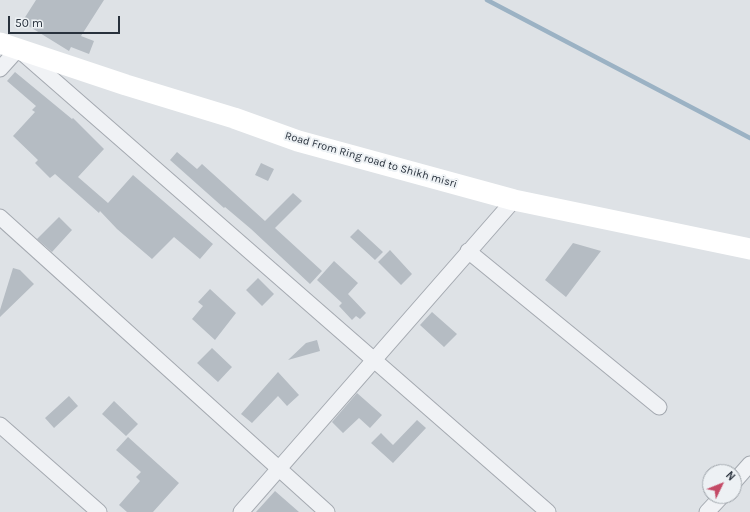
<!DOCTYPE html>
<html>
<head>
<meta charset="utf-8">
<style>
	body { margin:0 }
	#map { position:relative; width:750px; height:512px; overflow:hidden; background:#dee2e6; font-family:Karla,sans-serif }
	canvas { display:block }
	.north { position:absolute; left:702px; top:464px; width:40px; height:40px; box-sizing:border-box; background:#edf1f4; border:1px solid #9ea4aa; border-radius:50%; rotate:47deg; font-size:11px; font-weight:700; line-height:16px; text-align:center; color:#28313c }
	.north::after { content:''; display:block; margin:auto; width:14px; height:18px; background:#c44a66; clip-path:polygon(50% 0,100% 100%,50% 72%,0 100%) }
	.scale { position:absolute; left:8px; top:16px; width:112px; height:18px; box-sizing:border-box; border:2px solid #28313c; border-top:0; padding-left:5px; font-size:12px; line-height:14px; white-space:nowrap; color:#28313c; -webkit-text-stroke:3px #edf1f4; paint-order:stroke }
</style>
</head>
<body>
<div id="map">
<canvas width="750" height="512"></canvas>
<div class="north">N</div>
<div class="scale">50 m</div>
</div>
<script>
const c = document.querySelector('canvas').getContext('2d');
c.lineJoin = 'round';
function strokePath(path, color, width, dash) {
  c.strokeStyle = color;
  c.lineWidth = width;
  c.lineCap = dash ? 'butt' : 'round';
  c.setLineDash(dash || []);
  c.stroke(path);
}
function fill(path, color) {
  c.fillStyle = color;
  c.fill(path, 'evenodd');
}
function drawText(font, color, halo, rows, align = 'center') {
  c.font = font + ' Karla,sans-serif';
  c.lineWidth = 4;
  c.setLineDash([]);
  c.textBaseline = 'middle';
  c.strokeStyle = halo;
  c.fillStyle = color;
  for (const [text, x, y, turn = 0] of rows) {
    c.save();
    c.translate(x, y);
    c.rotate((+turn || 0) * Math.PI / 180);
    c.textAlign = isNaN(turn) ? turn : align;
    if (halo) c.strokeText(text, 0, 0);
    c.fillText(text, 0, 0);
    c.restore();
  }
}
strokePath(new Path2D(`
	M487,0L750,138`), '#9bb2c4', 4.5);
fill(new Path2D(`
	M36,0H104L81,36L94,41L89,54L71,47L69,51L22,22Z
	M15,72L72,119L73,118L104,149L78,177L108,203L133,175L213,244L200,259L174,237L152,259L117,229L100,211L99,213L55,174L50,178L35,163L38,160L13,136L35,112L32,110L36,106L7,81Z
	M177,152L197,169L202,164L265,221L293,193L302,201L275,228L322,271L310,284L251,229L225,207L224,208L170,160Z
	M261,163L274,169L268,181L255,175Z
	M59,217L72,230L52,252L37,239Z
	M358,229L383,252L375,260L350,237Z
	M573,243L601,251L566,297L545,280Z
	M390,250L412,274L401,285L378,262Z
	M334,261L358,283L348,294L366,313L360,319L356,316L352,320L339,306L342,303L317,280Z
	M13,268L20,270L34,284L0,317V310Z
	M258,278L274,294L262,306L246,290Z
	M210,289L236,313L215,340L192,319L203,306L198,302Z
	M432,312L457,334L444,347L420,325Z
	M317,340L320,351L288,360L306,343Z
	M212,348L232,367L218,382L197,363Z
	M278,372L299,395L287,406L278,396L252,423L241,414Z
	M357,393L382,415L370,428L359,418L343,433L332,422Z
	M69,396L78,406L54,428L45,418Z
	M114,401L138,424L126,436L102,414Z
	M417,420L426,428L393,463L371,443L381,433L393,445Z
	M128,437L179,483L153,512H127L119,505L140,481L136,477L141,472L116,450Z
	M275,491L299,512H256Z`), '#b5bcc3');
const street = new Path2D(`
	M0,69L18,49L548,512
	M0,217L327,512
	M468,251L659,407
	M0,425L99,512
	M734,482L750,464
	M241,512L514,200
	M707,512L722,496`);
strokePath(street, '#a4a9b0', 17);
strokePath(street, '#f0f2f5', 15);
strokePath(new Path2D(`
	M0,43L126,85L234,118L298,141L514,200L750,249`), '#fff', 21);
drawText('11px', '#28313c', '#edf1f4', [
	["Road From Ring road to Shikh misri",371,160,16]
]);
</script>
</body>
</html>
